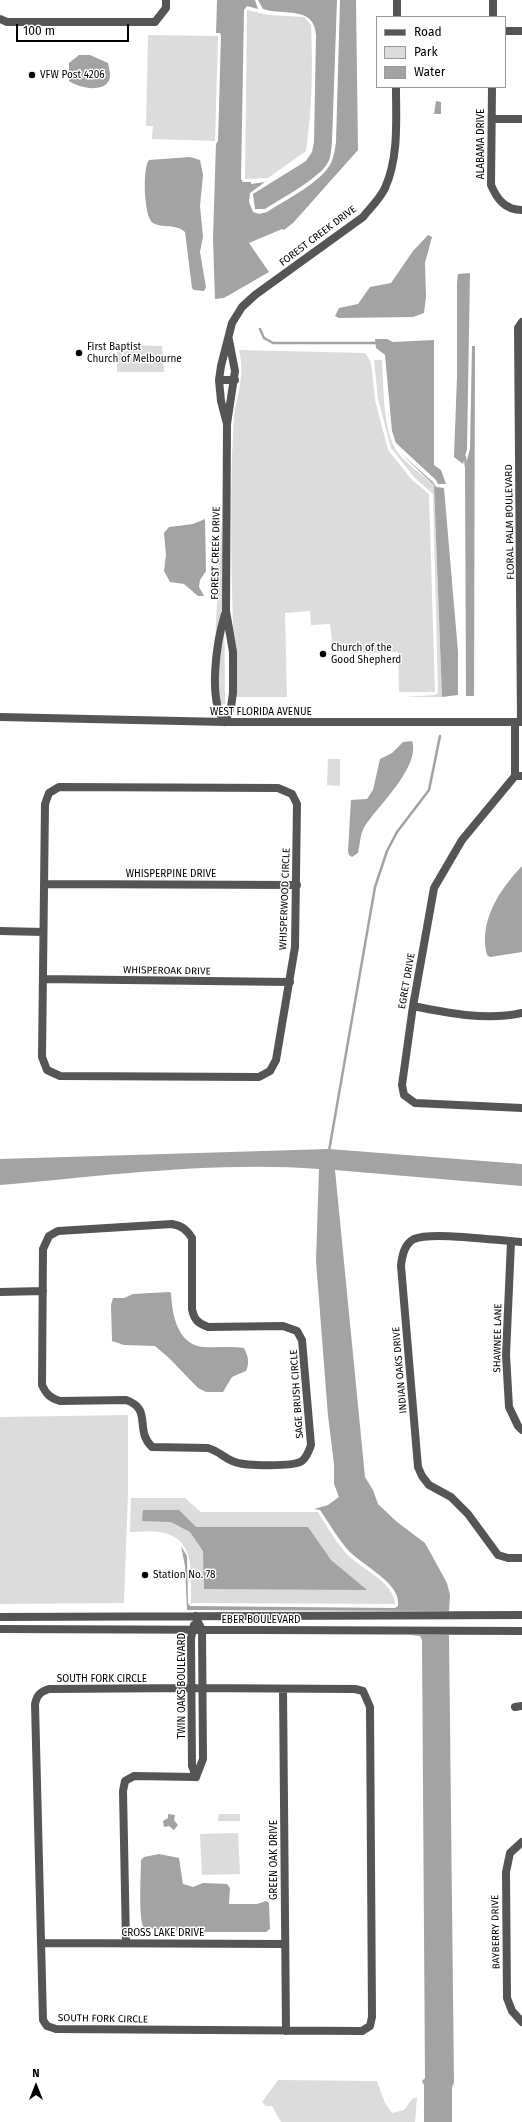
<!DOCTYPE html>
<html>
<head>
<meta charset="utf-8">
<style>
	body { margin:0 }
	#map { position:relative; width:522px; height:2122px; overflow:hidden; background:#fff; font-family:"Fira Sans",sans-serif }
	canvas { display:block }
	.legend { position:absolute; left:376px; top:16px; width:130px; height:72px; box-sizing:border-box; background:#fff; border:1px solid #999; margin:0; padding:5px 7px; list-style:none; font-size:12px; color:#000 }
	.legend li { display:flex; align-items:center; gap:8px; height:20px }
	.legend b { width:20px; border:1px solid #999 }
	.north { position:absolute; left:16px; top:2066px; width:40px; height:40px; -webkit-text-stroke:3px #fff; paint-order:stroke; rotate:0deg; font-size:11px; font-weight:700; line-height:16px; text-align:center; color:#000 }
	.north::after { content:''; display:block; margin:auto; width:14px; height:18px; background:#000; clip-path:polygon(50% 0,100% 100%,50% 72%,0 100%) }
	.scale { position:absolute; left:16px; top:24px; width:113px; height:18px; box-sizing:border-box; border:2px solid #000; border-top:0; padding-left:5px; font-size:12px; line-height:14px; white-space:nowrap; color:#000; -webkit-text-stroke:3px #fff; paint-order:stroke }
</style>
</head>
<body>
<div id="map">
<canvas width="522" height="2122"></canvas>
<ul class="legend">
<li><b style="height:5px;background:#555"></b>Road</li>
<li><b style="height:11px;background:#dcdcdc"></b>Park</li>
<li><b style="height:11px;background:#a3a3a3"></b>Water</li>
</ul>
<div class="north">N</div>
<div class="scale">100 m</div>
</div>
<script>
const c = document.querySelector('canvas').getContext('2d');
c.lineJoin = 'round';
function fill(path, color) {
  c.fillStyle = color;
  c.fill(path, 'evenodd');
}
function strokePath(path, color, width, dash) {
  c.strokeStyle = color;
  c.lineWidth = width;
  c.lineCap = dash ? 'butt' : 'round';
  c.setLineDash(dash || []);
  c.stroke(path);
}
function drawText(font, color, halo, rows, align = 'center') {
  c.font = font + ' "Fira Sans",sans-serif';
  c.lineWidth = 3;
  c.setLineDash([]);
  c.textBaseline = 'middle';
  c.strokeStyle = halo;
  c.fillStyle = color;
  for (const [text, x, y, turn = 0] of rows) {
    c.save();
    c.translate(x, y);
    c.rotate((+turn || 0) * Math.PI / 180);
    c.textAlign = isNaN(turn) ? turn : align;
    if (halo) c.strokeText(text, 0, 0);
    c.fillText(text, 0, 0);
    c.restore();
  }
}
fill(new Path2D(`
	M247,10L268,15L304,17L311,25C313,67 312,110 306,151L268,178L245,179Z
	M148,35L218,36L215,141L152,139L153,126H146Z
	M117,345L162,346L164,372H117Z
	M239,350L365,353L371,362L375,400L388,450L412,480L429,494L435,692H399L398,652C374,652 352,657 332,643L330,624L311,625L310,611L285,613L287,697H236C232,617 230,535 232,455C233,442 233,428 234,415C238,392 245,374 239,350Z
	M374,360H382C384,387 382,433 399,454C408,465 423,475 434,485L442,697H404L435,695L438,693L433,494L414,477L391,448L378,399Z
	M221,518L224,564L225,704H212Z
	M328,759H340V786L327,785Z
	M128,1415V1493L124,1603L0,1604V1417Z
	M131,1498H185L201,1512H318C326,1525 334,1539 344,1551C358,1568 394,1581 395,1604L191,1603C190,1579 197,1544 168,1534C157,1530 142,1532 130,1532Z
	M219,1814H240V1821H218Z
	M238,1833L240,1874L202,1875L200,1834Z
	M278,2080L377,2081L385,2103L392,2113L404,2110L412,2099L417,2097L415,2122H281L272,2106H266L262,2102Z`), '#dcdcdc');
fill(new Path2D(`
	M217,0H255L258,9L247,6L244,10L241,179L243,182H251V184L265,182L250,193L249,202L253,212L259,214L267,212C285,200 322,182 331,163C334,157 335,149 336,142L340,0H356L358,150L293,223L284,230L282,229L249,243L269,272L224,298L215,299L213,239L216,144L218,141L221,36L220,33H216Z
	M258,0H337L332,142C331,151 331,161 324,168C312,182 282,198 265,209H255L253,194L306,161L312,152L314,142L316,35C314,5 284,16 263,9Z
	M79,55H90L108,63C109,68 112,77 108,82C101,93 77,87 69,81V63Z
	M436,101L441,102V114H434Z
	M190,157L200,160L203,175L200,206L203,237L200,252L206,287L204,291L194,290L192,288L185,232C175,223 164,229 153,223C144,218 142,168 149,160Z
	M428,235L432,237L425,263L426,297L424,313L413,317L339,318L335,316L339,308L358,304L370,287L391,283L413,251Z
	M470,273L467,449L463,464L454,457L457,377V283L458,274Z
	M375,339H387L393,342L434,340V465L441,470L446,484H438L436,480L396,443L392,431L385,355L376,348Z
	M472,346H475L474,696H466L465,467L470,449Z
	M398,451L433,482L436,487L444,488L458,652V695L442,697L434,485Z
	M205,519L206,571L200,580L199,587L204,596H198L184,584L170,582L164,571L166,555L164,533L169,527L193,524Z
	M412,741C421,766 378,806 365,826C360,833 360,845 358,853L352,857L349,855L348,851L351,800L367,799L373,790L380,759L392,753L403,742Z
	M522,866V952L490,957L487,955C478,922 500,889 522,866Z
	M329,1149L522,1164V1186L335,1170L365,1477L373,1490L378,1504L397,1522L425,1543L447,1583L450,1595L449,1611L187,1610L185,1566L181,1546L187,1556L188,1603L190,1606L395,1608L398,1606C402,1583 361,1565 347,1549C337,1537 329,1523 320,1510L314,1509L328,1505L339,1497L334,1484V1464L328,1416L316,1261L319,1169C216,1161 103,1176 0,1185V1159Z
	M169,1292L171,1293C172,1314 177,1344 203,1347C217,1348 230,1346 244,1348C248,1356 250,1362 246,1371L232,1377L223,1392H206L198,1388L169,1358L155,1346L124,1345L112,1341L111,1305L113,1298H124L133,1294Z
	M143,1510H179L196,1527H308L331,1560L367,1590L204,1589L203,1551L190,1532L171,1522L142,1521Z
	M411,1635H449L454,2083L452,2087V2122H424V2085L422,2081L425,2078L422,1640L420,1636Z
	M168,1814L175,1815L174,1820L178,1825L174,1830L169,1826L164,1827L163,1821L168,1818Z
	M159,1854L179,1858L183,1884L193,1887L203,1883L227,1884L230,1888L229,1904H257L266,1901L269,1903L270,1929L266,1932H195L144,1928C138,1920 141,1872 141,1860L144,1857Z`), '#a3a3a3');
strokePath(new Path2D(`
	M260,329L264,338L273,343H376L379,344
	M465,457L466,467
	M329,1151L375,887L387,851L397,832L429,790L440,736`), '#a3a3a3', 2.5);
strokePath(new Path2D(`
	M397,17V0
	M493,17V0
	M0,19L7,22H155L166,8V0
	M505,31H522
	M492,87L491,185C497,199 505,210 522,210
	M492,119H522
	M219,380H235
	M227,424L221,401L219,380L221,366L232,323L242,307L255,295L363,217C370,208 380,199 385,188C399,157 396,120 396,87
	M0,717L225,722H522
	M225,722L231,707L233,693V652L226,611L227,424L235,371L229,340
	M225,722C207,700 217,640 225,614
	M515,722V776
	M521,722L518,328L522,322
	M522,776H515L462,840L434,888L413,1006L402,1085L404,1095L415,1103L522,1108
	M59,787L278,788L292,794L297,804L295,947L276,1060L270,1071L259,1077L60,1076L47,1070L42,1057L45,804L49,793Z
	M44,884L297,885
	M0,931L43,932
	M43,979L290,982
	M413,1006C448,1013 486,1021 522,1013
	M172,1224C182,1226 186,1229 192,1238V1309C194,1320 198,1323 208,1327L283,1326L297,1331L302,1340L311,1445C309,1451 307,1457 302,1461C293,1467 245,1466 235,1462C225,1459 219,1451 208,1448L152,1447C134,1430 153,1409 126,1400L60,1401C50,1398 46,1394 42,1385L43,1249L49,1236L58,1231Z
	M511,1242L506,1355L509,1407L518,1426L522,1430
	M522,1242C499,1241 432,1231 414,1239C404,1244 402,1256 401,1266L418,1467L422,1476L429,1485L451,1497L468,1514L498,1555L508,1558H522
	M0,1292L43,1291
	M195,1616L202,1630L203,1759L196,1777
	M0,1617L522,1615
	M194,1625L191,1638L192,1766L196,1777
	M0,1629L522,1631
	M191,1688L355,1689L363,1691L370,1707L372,2017L370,2026L362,2031L56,2029L47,2026L43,2020L35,1704C37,1695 40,1692 49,1689Z
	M283,1689L286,2031
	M515,1707L522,1706
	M522,1842L510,1853L506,1872L507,1998L512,2011L522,2022
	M41,1943L284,1944
	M126,1943L123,1791L125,1781L134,1776L196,1777`), '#555', 8);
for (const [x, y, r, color] of [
	[32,75,4,"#000"],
	[79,353,4,"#000"],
	[323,654,4,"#000"],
	[145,1575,4,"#000"]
]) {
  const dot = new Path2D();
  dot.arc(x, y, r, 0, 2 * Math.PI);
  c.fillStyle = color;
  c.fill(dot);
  strokePath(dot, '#fff', 1.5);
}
drawText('10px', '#000', '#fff', [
	["VFW Post 4206",40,75],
	["First Baptist",87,347],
	["Church of Melbourne",87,359],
	["Church of the",331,648],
	["Good Shepherd",331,660],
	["Station No. 78",153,1575]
], 'left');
drawText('10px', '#000', '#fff', [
	["ALABAMA DRIVE",481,144,-90],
	["FOREST CREEK DRIVE",318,236,-37],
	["FLORAL PALM BOULEVARD",510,522,-91],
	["FOREST CREEK DRIVE",216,553,-89],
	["WEST FLORIDA AVENUE",261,712],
	["WHISPERPINE DRIVE",171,874],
	["WHISPERWOOD CIRCLE",285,899,-88],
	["WHISPEROAK DRIVE",167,971,1],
	["EGRET DRIVE",407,981,-80],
	["SHAWNEE LANE",498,1338,-89],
	["INDIAN OAKS DRIVE",400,1370,-95],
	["SAGE BRUSH CIRCLE",297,1394,-94],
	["EBER BOULEVARD",261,1620],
	["SOUTH FORK CIRCLE",102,1679],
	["TWIN OAKS BOULEVARD",182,1686,-90],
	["GREEN OAK DRIVE",274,1860,-90],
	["BAYBERRY DRIVE",496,1932,-91],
	["CROSS LAKE DRIVE",163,1933],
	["SOUTH FORK CIRCLE",103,2019,1]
]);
</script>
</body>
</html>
